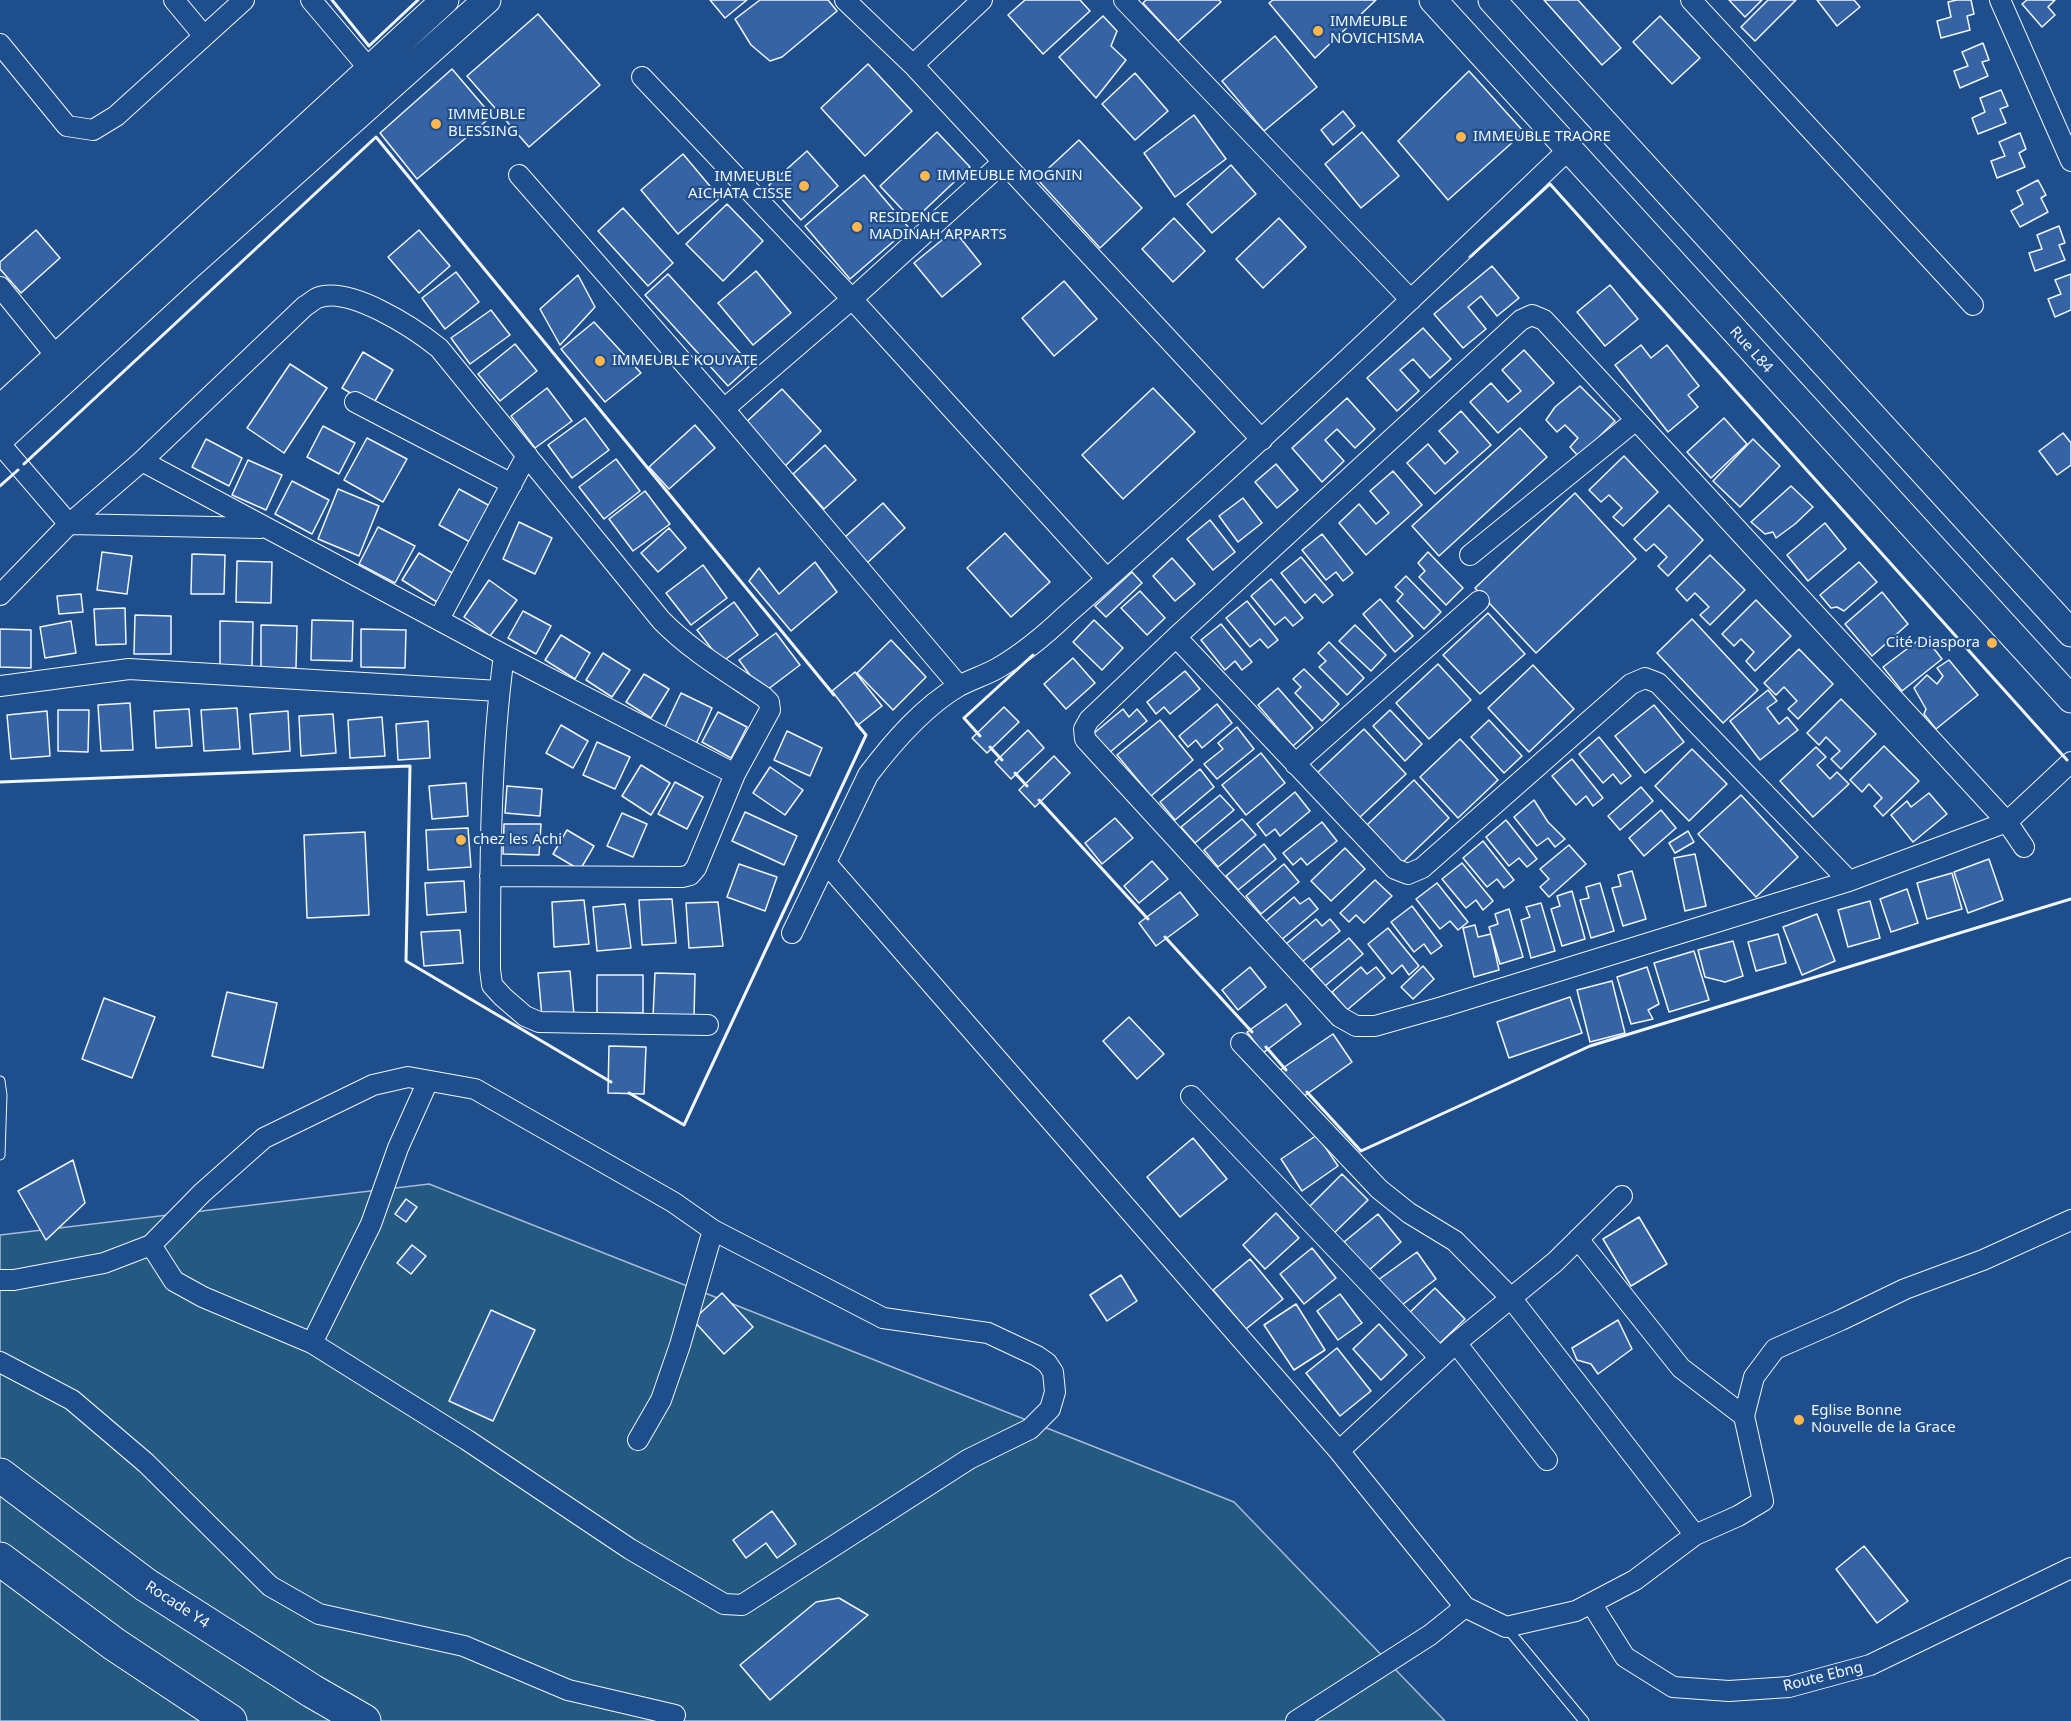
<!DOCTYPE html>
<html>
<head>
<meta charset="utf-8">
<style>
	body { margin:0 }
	canvas { display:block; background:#1f4e8c }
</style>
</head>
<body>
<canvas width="2071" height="1721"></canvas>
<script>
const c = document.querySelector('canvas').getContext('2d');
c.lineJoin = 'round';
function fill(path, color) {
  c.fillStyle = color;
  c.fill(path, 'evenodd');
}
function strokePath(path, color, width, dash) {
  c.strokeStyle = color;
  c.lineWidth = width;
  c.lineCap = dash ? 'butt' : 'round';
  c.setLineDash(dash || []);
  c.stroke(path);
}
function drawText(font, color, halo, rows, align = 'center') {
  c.font = font + ' "Noto Sans",sans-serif';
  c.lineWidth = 4.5;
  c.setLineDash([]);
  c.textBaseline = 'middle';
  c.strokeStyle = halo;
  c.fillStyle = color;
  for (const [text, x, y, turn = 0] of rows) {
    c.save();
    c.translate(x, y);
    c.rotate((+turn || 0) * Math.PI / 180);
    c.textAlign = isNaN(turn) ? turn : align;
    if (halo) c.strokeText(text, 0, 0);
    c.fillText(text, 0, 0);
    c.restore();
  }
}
const green = new Path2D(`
	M429,1184L1234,1502L1445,1721H0V1235Z`);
fill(green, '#245a82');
strokePath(green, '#a8bbd7', 1.5);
const building = new Path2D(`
	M710,0H747L725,18Z
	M760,0H828L837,11L782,57L770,61L751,45L735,19Z
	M1025,0H1080L1090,11L1043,54L1008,15Z
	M1146,0H1219L1221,2L1178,41L1143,3Z
	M1273,0H1376L1315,58L1269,3Z
	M1544,0H1578L1621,48L1602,65Z
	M1729,0H1762L1745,17Z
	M1768,0H1796L1755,41L1741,27Z
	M1817,0H1854L1860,7L1837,26Z
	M1957,0H1971L1974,14L1967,16L1970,30L1941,38L1937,21L1951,17L1948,2Z
	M2027,0H2055L2048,7L2055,15L2042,27L2022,4Z
	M538,14L600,85L529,147L467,76Z
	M1103,16L1117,31L1111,46L1126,60L1096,98L1059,57Z
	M1660,16L1700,58L1672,84L1633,42Z
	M1275,36L1317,87L1264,131L1222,81Z
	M1983,43L1989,60L1982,62L1988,76L1960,88L1954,71L1968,66L1962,52Z
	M868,64L912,111L865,156L821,108Z
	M452,69L492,116L417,179L380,133Z
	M1469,71L1524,132L1448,200L1398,141Z
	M1135,73L1168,111L1135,140L1102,104Z
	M2001,90L2008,106L2000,109L2006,123L1978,134L1972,118L1985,112L1980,98Z
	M1343,111L1355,126L1333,145L1321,130Z
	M1194,115L1226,159L1175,197L1144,153Z
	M937,132L970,167L913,221L880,186Z
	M1362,132L1399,176L1361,208L1325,164Z
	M2020,133L2026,149L2019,153L2025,167L1997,178L1991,161L2005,156L1999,142Z
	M1079,140L1142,208L1100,248L1037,179Z
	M807,151L838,186L801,220L769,185Z
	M683,154L720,198L678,234L641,190Z
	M1231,165L1256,194L1212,233L1187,204Z
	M864,175L909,228L850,279L805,226Z
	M2038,180L2046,195L2041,198L2048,212L2020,227L2011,211L2023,204L2017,191Z
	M727,204L763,241L723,281L686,244Z
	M623,208L673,263L648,286L598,231Z
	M1174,218L1205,251L1173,282L1142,249Z
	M1279,218L1306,247L1263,288L1236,259Z
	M2059,226L2065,243L2059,245L2065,260L2035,271L2029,253L2042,249L2037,235Z
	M36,230L60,258L21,293L0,269V262Z
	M419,230L450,266L419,293L388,257Z
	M954,230L981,264L942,297L914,263Z
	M1492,266L1519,298L1497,316L1481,296L1468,307L1486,329L1463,348L1434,314Z
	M756,271L791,313L753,345L718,303Z
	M456,272L479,302L445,329L422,298Z
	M668,274L751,365L728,386L645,295Z
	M2071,274V310L2055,317L2048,299L2061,294L2055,280Z
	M578,275L595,307L560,345L540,309Z
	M1064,281L1097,319L1054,356L1022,318Z
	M1610,285L1638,319L1605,346L1577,312Z
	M491,310L510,335L470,364L451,338Z
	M594,322L641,373L605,402L561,349Z
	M1423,328L1451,359L1430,378L1413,359L1400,370L1419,391L1397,411L1367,378Z
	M515,344L537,371L500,401L478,374Z
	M1641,345L1651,358L1667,345L1699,386L1688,395L1698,407L1668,432L1615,365Z
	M1524,350L1554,383L1498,433L1470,402L1491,383L1508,402L1521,391L1502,370Z
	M363,352L393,370L372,406L342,388Z
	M290,364L327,388L284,453L247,428Z
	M1580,386L1615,421L1579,457L1570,447L1578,438L1565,425L1557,432L1546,420L1555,407Z
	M547,388L572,421L535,448L511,416Z
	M1153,388L1195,432L1123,499L1082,455Z
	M782,389L821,431L783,468L743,425Z
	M1347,398L1375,429L1355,448L1337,429L1325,440L1344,461L1322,482L1292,448Z
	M1461,411L1491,445L1435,494L1407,463L1428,444L1445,464L1458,452L1439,431Z
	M585,418L609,450L572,478L548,445Z
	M1724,418L1747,444L1711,478L1687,452Z
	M695,425L715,448L669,489L649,467Z
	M323,426L355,443L339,474L307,457Z
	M1520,428L1547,457L1439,556L1412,526Z
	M2063,433L2071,443V465L2057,475L2039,451Z
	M367,438L407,459L383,502L344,480Z
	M206,439L242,458L229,486L192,467Z
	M1753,439L1780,466L1740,507L1713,481Z
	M825,445L856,480L824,509L793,474Z
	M1624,456L1658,492L1623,526L1613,517L1622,508L1609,495L1601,502L1589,490Z
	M616,459L640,491L604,519L579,487Z
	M248,460L282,475L266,510L232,495Z
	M1276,464L1298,490L1277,508L1255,482Z
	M1393,471L1422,505L1366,555L1339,523L1359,504L1376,524L1389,513L1370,491Z
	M292,481L329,500L312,534L275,514Z
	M1791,486L1813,507L1795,524L1776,538L1773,532L1765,534L1751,522Z
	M338,489L379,506L359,556L318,539Z
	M459,489L490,506L470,542L439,525Z
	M645,491L670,524L633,551L609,519Z
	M1575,493L1636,559L1536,653L1475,588Z
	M1243,498L1262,523L1238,542L1219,516Z
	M883,503L905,528L867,563L844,538Z
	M1669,505L1703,540L1668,576L1658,566L1667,557L1654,544L1646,551L1634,539Z
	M1210,520L1235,552L1213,570L1187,539Z
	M519,522L552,538L535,574L503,559Z
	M1825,523L1846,549L1808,581L1787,555Z
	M378,527L415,546L395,583L359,564Z
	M669,528L686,548L658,572L641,553Z
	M1005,533L1050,582L1011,617L967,568Z
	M1322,534L1353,573L1343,581L1336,572L1326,580L1302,550Z
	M102,552L132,556L127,594L97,590Z
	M1428,552L1463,588L1446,605L1419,577L1425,571L1418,563Z
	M419,553L454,574L437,602L402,580Z
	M192,554L225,555L224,594H191Z
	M1710,555L1745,590L1710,625L1700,615L1709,607L1695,593L1687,601L1676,589Z
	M1301,557L1333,595L1323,603L1315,594L1305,603L1281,573Z
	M1172,558L1195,584L1175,601L1153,576Z
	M237,561L272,562L271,603L236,602Z
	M815,562L837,592L791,631L749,581L759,568L779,594Z
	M1859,562L1877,582L1844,611L1837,607L1831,608L1820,595Z
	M703,565L727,598L691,625L666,593Z
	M1132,572L1142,583L1106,617L1095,606Z
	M1406,576L1441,612L1424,629L1397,601L1403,594L1395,587Z
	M1271,579L1303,618L1293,626L1285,617L1275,625L1251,596Z
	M489,580L517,600L490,636L464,617Z
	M1140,591L1165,618L1147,635L1121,608Z
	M1882,592L1908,624L1872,656L1845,624Z
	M81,594L83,612L59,614L57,596Z
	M1380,599L1413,636L1395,652L1363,614Z
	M1756,600L1791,636L1755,671L1746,661L1754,652L1741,639L1734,646L1722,634Z
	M1247,601L1278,640L1268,648L1260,639L1250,647L1226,618Z
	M734,602L758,635L722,662L697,630Z
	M125,608L126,644L96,645L94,609Z
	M523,611L551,626L536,654L508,638Z
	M1488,613L1525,654L1480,694L1443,655Z
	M135,615L171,616V654H134Z
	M1692,619L1758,690L1723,723L1657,653Z
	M312,620L353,621L352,661L311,660Z
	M1094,620L1123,648L1102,670L1073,642Z
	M71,621L76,653L45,658L40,627Z
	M220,621L253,622L252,666L220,665Z
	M1221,624L1252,662L1242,670L1235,661L1225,670L1201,640Z
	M261,625L297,626L296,668H261Z
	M1355,625L1386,655L1371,671L1339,641Z
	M0,629L31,630V668L0,667Z
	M361,629L406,630L405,668L361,667Z
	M776,633L800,665L763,693L739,660Z
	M561,635L590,653L575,679L545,660Z
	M1924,636L1942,659L1902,691L1883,667Z
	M891,640L926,677L893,710L857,673Z
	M1329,642L1364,678L1347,695L1319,667L1326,661L1318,653Z
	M1799,649L1833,684L1798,719L1788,709L1797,701L1784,687L1776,695L1764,683Z
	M603,653L630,670L612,697L586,680Z
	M1073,658L1095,683L1066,709L1044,684Z
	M1949,660L1978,695L1936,729L1924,714L1926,709L1914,688L1927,675L1937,684L1943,676L1937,668Z
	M1438,664L1471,700L1429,739L1396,703Z
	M1533,665L1574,709L1529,752L1488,708Z
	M1304,669L1339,704L1322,721L1295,693L1301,687L1293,679Z
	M1185,671L1200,689L1170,714L1164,707L1156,714L1147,702Z
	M855,672L882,706L858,725L832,691Z
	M644,674L669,689L651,718L626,702Z
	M1278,688L1313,728L1293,746L1258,705Z
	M1768,690L1777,701L1767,708L1779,724L1787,717L1798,730L1760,760L1730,721Z
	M681,693L712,708L696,744L664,729Z
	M1841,699L1876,734L1841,769L1831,759L1840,751L1826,737L1819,745L1807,733Z
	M130,703L133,750L101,751L98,705Z
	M1217,704L1232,723L1202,748L1196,740L1188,747L1179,736Z
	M1654,705L1684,742L1645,773L1615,736Z
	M1004,707L1019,722L987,753L972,738Z
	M237,708L240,749L204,751L201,710Z
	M189,709L192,746L156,748L154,711Z
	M1123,709L1129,717L1137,709L1147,721L1109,753L1093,734Z
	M58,710H89L88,752L58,751Z
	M1390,710L1422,744L1405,761L1373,726Z
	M47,711L50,756L11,759L7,715Z
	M288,711L290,751L253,754L250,714Z
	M718,712L747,727L731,758L702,742Z
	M333,714L336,753L301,756L299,716Z
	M382,717L385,756L350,758L348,720Z
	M1160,720L1193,760L1151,796L1117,755Z
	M1489,720L1522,756L1504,773L1471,737Z
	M428,721L430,758L398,760L396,724Z
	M561,725L588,741L573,768L546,753Z
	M1237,727L1254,749L1217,779L1204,764L1223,749L1218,743Z
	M1364,729L1406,774L1359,818L1317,773Z
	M1028,730L1044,748L1011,779L995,762Z
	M787,731L822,748L810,776L774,760Z
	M1599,737L1631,776L1621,784L1613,774L1603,783L1579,754Z
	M1460,739L1498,780L1458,818L1420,777Z
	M597,742L630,757L615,789L583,775Z
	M1884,746L1919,781L1883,816L1874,806L1882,798L1869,784L1862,792L1850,780Z
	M1816,747L1826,757L1817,765L1830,779L1837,772L1849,784L1813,817L1780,781Z
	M1692,749L1727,784L1689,821L1655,786Z
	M1261,753L1285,783L1246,815L1222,785Z
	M1054,756L1070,773L1035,807L1019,790Z
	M1572,759L1603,798L1593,806L1586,796L1576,805L1552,776Z
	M641,765L670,783L651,815L622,796Z
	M770,767L803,790L785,815L753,793Z
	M1200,769L1214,787L1175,820L1160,802Z
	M1414,780L1449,818L1402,863L1367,825Z
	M675,782L703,797L687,829L658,814Z
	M466,783L468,816L432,819L429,786Z
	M507,786L542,789L540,816L505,813Z
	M1641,787L1653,801L1620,830L1608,816Z
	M1295,792L1310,811L1280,836L1275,829L1266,836L1257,824Z
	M1929,793L1947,814L1913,842L1891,815L1907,801L1911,807Z
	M1220,795L1234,810L1195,843L1181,827Z
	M1741,795L1798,857L1756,897L1698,834Z
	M1534,800L1548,822L1565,839L1555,847L1548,838L1537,846L1514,817Z
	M1661,810L1676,828L1644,856L1629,838Z
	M745,812L797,836L784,865L732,841Z
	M622,813L647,824L633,857L607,846Z
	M1115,818L1133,838L1102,864L1085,843Z
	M1242,819L1256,835L1218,867L1204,850Z
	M1506,820L1537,859L1527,867L1519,858L1509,866L1486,837Z
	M1322,822L1337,841L1307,865L1301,858L1293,865L1283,853Z
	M504,824H541L539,855L503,854Z
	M468,828L471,867L428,870L426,830Z
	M567,830L594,846L580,870L553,854Z
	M1688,831L1694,842L1675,853L1669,843Z
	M365,832L369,915L307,918L304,835Z
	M1483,841L1514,880L1504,888L1497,879L1487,887L1463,858Z
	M1264,844L1276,859L1238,890L1226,876Z
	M1569,845L1586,864L1549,897L1540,887L1549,879L1540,869Z
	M1345,848L1365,869L1331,901L1311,881Z
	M1695,854L1706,906L1685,911L1674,858Z
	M1989,859L2003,900L1968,913L1954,872Z
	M1152,861L1168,879L1139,903L1124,886Z
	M1462,863L1493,901L1483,910L1476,900L1466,908L1442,879Z
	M739,864L777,877L765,911L727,897Z
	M1284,864L1299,882L1261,914L1246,896Z
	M1632,871L1646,919L1623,926L1612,888L1621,886L1618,875Z
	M1952,873L1962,909L1927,919L1917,883Z
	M1375,880L1392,896L1364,923L1356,915L1349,922L1340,913Z
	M464,881L466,912L427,915L425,883Z
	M1437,883L1468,922L1458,930L1450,921L1440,929L1416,899Z
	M1600,883L1614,931L1591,938L1580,900L1589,898L1586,887Z
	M1907,889L1918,923L1891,932L1880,899Z
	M1572,891L1585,939L1562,946L1551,909L1560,906L1557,896Z
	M1180,892L1198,915L1156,946L1139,923Z
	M1294,897L1300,904L1309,898L1318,909L1280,941L1265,922Z
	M672,899L676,943L642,945L639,900Z
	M584,900L589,944L554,947L552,902Z
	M1870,901L1880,938L1848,947L1838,910Z
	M718,902L723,946L689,948L686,903Z
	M1541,903L1555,951L1531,958L1521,920L1530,917L1526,907Z
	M625,904L631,948L597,951L593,907Z
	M1412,906L1442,946L1431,954L1424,944L1414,952L1391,922Z
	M1509,909L1523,957L1500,964L1489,927L1498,924L1495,914Z
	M1817,914L1835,961L1802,975L1783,927Z
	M1316,919L1322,926L1330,919L1340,931L1302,962L1286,944Z
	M1475,925L1478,937L1491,934L1499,970L1474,977L1463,928Z
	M1388,928L1419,966L1409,975L1402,965L1392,974L1368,944Z
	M460,930L463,963L424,966L421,932Z
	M1778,934L1786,963L1756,971L1748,942Z
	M1349,938L1363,954L1325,986L1311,969Z
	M1733,941L1743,976L1725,982L1705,977L1698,950Z
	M1694,951L1709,1000L1669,1012L1654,963Z
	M1423,966L1434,979L1413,999L1401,987Z
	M1250,967L1266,987L1238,1010L1222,990Z
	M1361,967L1367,974L1376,967L1385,978L1347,1010L1332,992Z
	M1647,967L1659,1004L1648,1010L1653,1019L1631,1024L1617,977Z
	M570,971L574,1015L542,1017L538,973Z
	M655,973L695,974L694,1018L653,1017Z
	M597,975H643V1013H597Z
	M1612,981L1625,1033L1590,1042L1577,990Z
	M227,992L277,1003L263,1068L212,1056Z
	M1570,997L1582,1033L1509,1058L1497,1022Z
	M104,998L155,1017L132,1078L82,1059Z
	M1286,1004L1301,1024L1263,1053L1247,1032Z
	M1129,1017L1164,1054L1137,1079L1103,1041Z
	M1333,1034L1352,1062L1300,1099L1280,1070Z
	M609,1046L646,1047L644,1094L608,1093Z
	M1317,1135L1338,1166L1302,1191L1281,1159Z
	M1193,1138L1227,1179L1180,1217L1147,1177Z
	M73,1160L85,1203L46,1240L18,1191Z
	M1342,1174L1368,1200L1331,1236L1306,1210Z
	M406,1199L417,1207L406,1222L395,1214Z
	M1276,1213L1299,1238L1265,1269L1243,1245Z
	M1378,1214L1401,1242L1368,1271L1344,1242Z
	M1639,1217L1667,1264L1631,1286L1603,1239Z
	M412,1245L426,1256L411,1274L397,1263Z
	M1312,1248L1336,1278L1304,1304L1280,1274Z
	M1417,1252L1436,1279L1398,1308L1378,1280Z
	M1250,1259L1283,1299L1246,1329L1213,1290Z
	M1121,1275L1137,1301L1107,1321L1090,1295Z
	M1435,1288L1465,1319L1436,1347L1406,1316Z
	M722,1293L753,1327L724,1354L693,1320Z
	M1340,1294L1362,1323L1338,1340L1317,1311Z
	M1296,1304L1325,1350L1294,1370L1264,1325Z
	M491,1310L535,1330L493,1421L449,1401Z
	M1618,1320L1632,1349L1598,1374L1591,1364L1577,1360L1572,1348Z
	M1379,1324L1407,1355L1381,1380L1353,1349Z
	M1337,1348L1371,1391L1340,1416L1306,1373Z
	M772,1511L796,1544L777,1558L766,1543L746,1558L733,1540Z
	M1864,1546L1908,1601L1877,1623L1836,1569Z
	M839,1598L868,1615L770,1700L740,1665L816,1602Z`);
fill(building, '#3563a3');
strokePath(building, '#f2f6ff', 1.5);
const lane = new Path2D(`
	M0,1081L2,1095L0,1155
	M1506,1627L1584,1721`);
const street = new Path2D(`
	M174,0L204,36
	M311,0L377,78
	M845,0L913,65L1262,440
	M1124,0L1411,300
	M1691,0L1973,305
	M2000,0L2071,161
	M0,44L67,126L93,130L116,116L244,0
	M913,65L982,0
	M642,77L852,299L1107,579
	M519,175L724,409L959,686
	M0,287L57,357
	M355,402L512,484
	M724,409L852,299L1002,163
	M0,444L69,524L261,528
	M142,461L504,655L735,774
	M1470,555L1636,420
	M0,595L69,524L142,461L305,306C309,304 313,300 317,298C349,285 414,328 439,348L661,620C691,651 729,673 764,697L769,702L770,710L735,774L696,868L690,875L682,877L490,876
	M439,619L527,455
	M1176,637L1395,869L1408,874L1422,868L1631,684L1645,678L1658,683L1849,881
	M504,655C490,759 490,865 490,969L492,985L503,997L525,1016L539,1022L708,1025
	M0,686L129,669L499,691
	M1295,764L1479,601
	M2024,847L2007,822L1544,320L1532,315L1521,320L1176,637L1089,720L1084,729L1085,739L1340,1017L1356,1026H1375L1442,1007L1849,881L2007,822L2071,762
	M826,863L1339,1451L1465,1607L1506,1627L1576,1611L1635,1580L1695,1535L1738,1516L1763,1501L1744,1416L1754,1377L1775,1349L1841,1320L1905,1289L1983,1260L2071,1220
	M792,933L868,775C893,742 923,707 959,686C972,679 986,675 998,668C1022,654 1045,635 1065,616C1237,465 1403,308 1568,150
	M1241,1043L1379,1189L1409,1213L1455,1241L1511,1298L1695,1535
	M1191,1096L1440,1358
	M1578,1239L1681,1368L1744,1416
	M0,1280H14L104,1263L151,1245L202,1193L264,1138L373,1085L408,1077L475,1089L673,1202L713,1230L883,1318L988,1333L1037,1356L1047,1363L1053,1372L1055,1392L1050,1409L1030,1429L969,1459L742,1605L724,1604L630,1549L467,1440L312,1343L203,1297L174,1281L151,1245
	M312,1343L371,1224L398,1148L428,1081
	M1456,1343L1547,1460
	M0,1362L72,1400L146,1463L270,1586L319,1614L464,1646L568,1690L675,1715
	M638,1440L661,1400L680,1345L713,1230
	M1339,1451L1456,1343L1555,1262L1622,1196
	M1591,1603L1625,1657L1673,1687L1729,1691L1789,1687L1870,1665L2071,1568
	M1296,1721L1430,1635L1465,1607`);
const secondary = new Path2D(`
	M1433,0L2071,699
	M1492,0L2071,633
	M0,409L445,0
	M0,439L182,272L487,0`);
const highway = new Path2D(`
	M0,1475L146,1585L312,1691L364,1721
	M0,1559L114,1644L230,1721`);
strokePath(lane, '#f2f6ff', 11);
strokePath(street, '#f2f6ff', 22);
strokePath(secondary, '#f2f6ff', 29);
strokePath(highway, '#f2f6ff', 35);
strokePath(lane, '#1f4e8c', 9);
strokePath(street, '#1f4e8c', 20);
strokePath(secondary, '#1f4e8c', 27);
strokePath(highway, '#1f4e8c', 33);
strokePath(new Path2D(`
	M332,0L369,46L418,0
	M1470,257L1550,184L2067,760
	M24,464L376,137L834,695
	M0,486L18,470
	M980,736L964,718L1033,655
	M990,747L1002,760
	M1015,773L1027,786
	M0,782L410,766L406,961L611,1082
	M1039,800L1148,919
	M1165,937L1252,1032
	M1266,1047L1286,1070
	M1307,1092L1361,1151L1590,1046L2071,899
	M629,1093L684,1125L866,735L856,723`), '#f2f6ff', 3);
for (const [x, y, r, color] of [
	[1318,31,6,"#ffb74d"],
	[436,124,6,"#ffb74d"],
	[1461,137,6,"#ffb74d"],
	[925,176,6,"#ffb74d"],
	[804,186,6,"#ffb74d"],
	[857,227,6,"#ffb74d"],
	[600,361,6,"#ffb74d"],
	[1992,643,6,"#ffb74d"],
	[461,840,6,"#ffb74d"],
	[1799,1420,6,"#ffb74d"]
]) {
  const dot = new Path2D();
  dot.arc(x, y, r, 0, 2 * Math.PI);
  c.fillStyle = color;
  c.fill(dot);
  strokePath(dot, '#1f4e8c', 2);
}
drawText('15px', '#f2f6ff', '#1f4e8c', [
	["IMMEUBLE",1330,22],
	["NOVICHISMA",1330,39],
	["IMMEUBLE",448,115],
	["BLESSING",448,132],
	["IMMEUBLE TRAORE",1473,137],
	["IMMEUBLE MOGNIN",937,176],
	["IMMEUBLE",792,177,"right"],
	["AICHATA CISSE",792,194,"right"],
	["RESIDENCE",869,218],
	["MADINAH APPARTS",869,235],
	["IMMEUBLE KOUYATE",612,361],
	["Cité Diaspora",1980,643,"right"],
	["chez les Achi",473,840],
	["Eglise Bonne",1811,1411],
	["Nouvelle de la Grace",1811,1428]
], 'left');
drawText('15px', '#f2f6ff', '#1f4e8c', [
	["Rue L84",1751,350,48],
	["Rocade Y4",177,1605,33],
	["Route Ebng",1823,1677,-14]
]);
</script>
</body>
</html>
